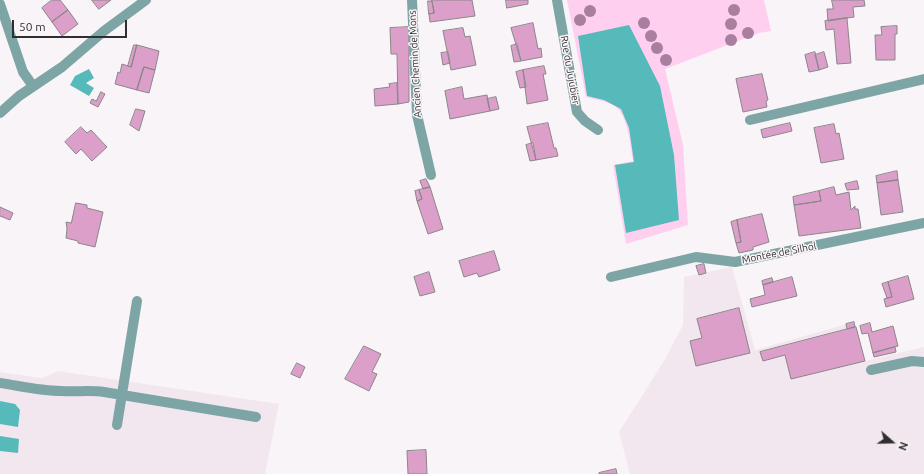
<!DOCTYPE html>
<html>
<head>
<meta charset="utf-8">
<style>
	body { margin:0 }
	#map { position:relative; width:924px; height:474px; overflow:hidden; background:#f9f4f7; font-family:Ubuntu,sans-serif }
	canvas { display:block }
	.north { position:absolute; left:872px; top:422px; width:40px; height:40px; -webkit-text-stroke:3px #f9f4f7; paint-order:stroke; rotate:110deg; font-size:11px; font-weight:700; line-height:16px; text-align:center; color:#302e30 }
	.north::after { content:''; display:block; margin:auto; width:14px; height:18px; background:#302e30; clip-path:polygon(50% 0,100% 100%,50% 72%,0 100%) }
	.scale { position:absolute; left:12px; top:20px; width:115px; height:18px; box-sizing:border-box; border:2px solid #302e30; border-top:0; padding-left:5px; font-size:12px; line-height:14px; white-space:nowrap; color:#302e30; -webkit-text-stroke:3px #f9f4f7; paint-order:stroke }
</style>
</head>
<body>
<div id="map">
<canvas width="924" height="474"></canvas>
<div class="north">N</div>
<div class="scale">50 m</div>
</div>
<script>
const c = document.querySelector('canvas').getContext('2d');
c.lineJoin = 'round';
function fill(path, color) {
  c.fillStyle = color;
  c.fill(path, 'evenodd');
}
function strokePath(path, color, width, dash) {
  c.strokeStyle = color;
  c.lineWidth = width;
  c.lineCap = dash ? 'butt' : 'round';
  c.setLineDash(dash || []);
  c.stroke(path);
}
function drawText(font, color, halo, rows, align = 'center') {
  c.font = font + ' Ubuntu,sans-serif';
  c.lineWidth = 3;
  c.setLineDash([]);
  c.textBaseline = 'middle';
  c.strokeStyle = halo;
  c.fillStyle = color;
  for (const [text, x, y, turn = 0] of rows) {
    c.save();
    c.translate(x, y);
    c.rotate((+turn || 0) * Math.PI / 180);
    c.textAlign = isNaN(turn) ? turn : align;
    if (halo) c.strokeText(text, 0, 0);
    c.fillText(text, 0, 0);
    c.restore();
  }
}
fill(new Path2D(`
	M732,267L755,350L854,322L865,361L924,347V474H630L619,432L664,361L683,325L684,277Z
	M58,371L279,404L265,474H0V372L42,378Z`), '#f3e7ef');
fill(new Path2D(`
	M567,0H764L771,31L759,33L665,69L683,145L688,225L626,244L613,165L633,161C630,145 629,122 618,109C611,101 595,100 586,97Z`), '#ffcff0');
fill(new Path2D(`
	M629,25L660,86L674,155L679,220L626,233L615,165L634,162L629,128L621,109L604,100L587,96L578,36Z
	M89,69L94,78L86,83L94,88L89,96L70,85L75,76Z
	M0,401L15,404L20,410L18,427L0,424Z
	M0,436L19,439L18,453L0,451Z`), '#56b9ba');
const building = new Path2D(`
	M52,0H60L68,10L52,22L42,8Z
	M92,0H111L99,9Z
	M432,0H472L475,16L430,22L429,14L434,13Z
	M506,0H528V4L507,8Z
	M832,0H864L865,6L853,7L854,17L828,21L827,9H833Z
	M428,1H432L434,13L429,14Z
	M68,10L78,24L62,36L52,22Z
	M847,18L851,63L837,64L834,29L826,30L825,21Z
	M533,23L538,49L541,48L542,57L521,61L511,28Z
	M897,26V34H895V60H876L875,35H882L881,27Z
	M409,27V102L398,104L397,54H391L390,28Z
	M463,28L465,37L470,36L476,65L451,70L443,31Z
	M517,44L521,61L514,62L511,46Z
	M134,45H137L131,67L128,66Z
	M137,45L159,51L155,70L144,67L137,90L115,84L118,72L120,73L122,64L131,67Z
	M448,52L450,63L443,65L441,53Z
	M815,52L819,70L809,72L805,55Z
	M824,52L828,67L819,70L815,55Z
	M544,66L546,74H543L548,100L527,104L523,70Z
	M144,67L155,70L149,93L137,90Z
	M523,70L526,87L520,88L516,72Z
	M762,74L768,100L766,101L767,107L743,112L736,79Z
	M397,83L398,104L375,106L374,89L390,87L389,84Z
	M462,87L464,99L487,95L490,111L450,119L445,91Z
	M101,92L105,94L98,107L90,103L92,99L96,101Z
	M496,97L499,109L490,111L487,99Z
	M136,109L145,111L139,131L130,125Z
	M548,123L554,148H556L558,156L536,160L527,127Z
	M790,123L792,131L763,138L761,130Z
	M834,124L836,134L839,133L844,159L821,163L814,128Z
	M81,127L87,133L91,130L107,147L92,161L81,149L76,154L65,142Z
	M533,143L536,160L530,161L526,145Z
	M897,171L898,180L877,183L876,176Z
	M426,179L430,187L423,189L420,181Z
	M898,180L903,212L881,215L877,183Z
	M857,181L859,189L847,190L845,184Z
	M430,187L443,229L428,234L417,201L422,199L419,190Z
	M834,187L836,195L849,192L851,210L855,206V209H858L861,228L799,236L794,205L821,201L819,191Z
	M419,190L422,199L417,201L415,191Z
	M819,191L821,201L794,205L793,197Z
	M76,203L87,205V208L103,212L95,247L78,243V241L66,238L67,229L66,222L71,223Z
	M0,207L13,213L10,220L0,216Z
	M762,214L769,242L753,247V250L739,253L736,243L741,242L737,220Z
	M737,220L741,242L736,243L731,222Z
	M494,251L500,270L479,277L477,273L464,277L459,261Z
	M704,264L706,273L699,275L696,266Z
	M429,272L435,292L420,296L414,277Z
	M908,276L914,299L886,307L884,299L892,297L888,282Z
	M792,277L797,296L752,307L750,299L765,295L763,285Z
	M772,278L773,282L763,285L762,281Z
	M888,282L892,297L887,298L882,284Z
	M739,308L750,353L696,366L690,341L702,338L697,319Z
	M854,322L855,327L847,329L846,324Z
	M870,323L872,332L893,326L898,346L873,353L868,333L862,334L860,326Z
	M856,327L865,361L791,379L785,355L763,361L760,352Z
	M364,346L381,354L372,372L377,374L369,391L345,379Z
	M895,347L896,352L874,357L873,353Z
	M297,363L305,367L300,378L291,374Z
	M426,450L427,474H408L407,451Z
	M616,469L617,474H599V473Z`);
fill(building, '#dc9fca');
strokePath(building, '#8a8689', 1);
strokePath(new Path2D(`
	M412,0L417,115L431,175
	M557,0L577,112L585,121L598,130
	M0,4L23,72L33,86
	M0,113L19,96L62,67L104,31L146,0
	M750,120L924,79
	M611,277L696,257L735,262L924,223
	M871,370L912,361L924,362
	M0,383C20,386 41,391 61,391C76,392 90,390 104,392L256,417
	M117,425L137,301`), '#7ea5a5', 10);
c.fillStyle = '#a97f9f';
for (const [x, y] of [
	[734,10],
	[590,11],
	[580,20],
	[644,23],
	[731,24],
	[748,33],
	[651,36],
	[731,40],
	[657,48],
	[666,60]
]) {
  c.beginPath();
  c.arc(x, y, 6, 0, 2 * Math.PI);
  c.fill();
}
drawText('10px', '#302e30', '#f9f4f7', [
	["Ancien Chemin de Mons",415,64,-93],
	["Rue du Jujubier",570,70,80],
	["Montée de Silhol",779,253,-11]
]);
</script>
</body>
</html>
